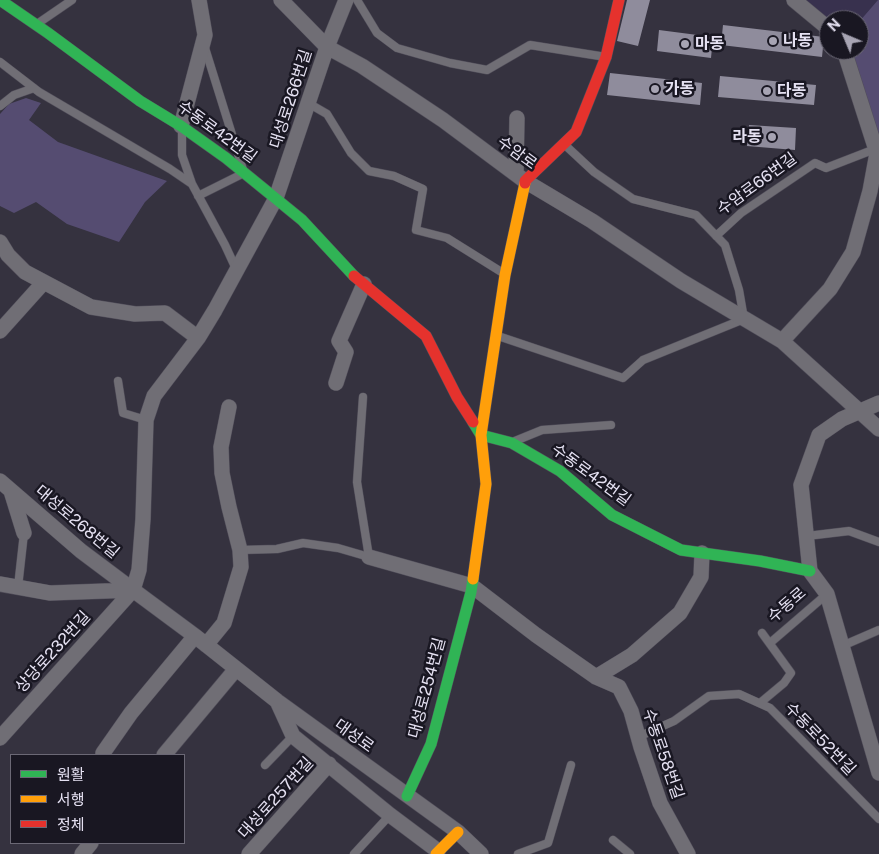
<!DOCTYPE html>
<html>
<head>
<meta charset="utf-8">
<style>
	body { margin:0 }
	#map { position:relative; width:879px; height:854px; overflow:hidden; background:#35323f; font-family:"Public Sans","Noto Sans KR",sans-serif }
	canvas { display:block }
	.legend { position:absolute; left:10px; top:754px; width:175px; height:90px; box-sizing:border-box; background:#191722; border:1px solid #6b6875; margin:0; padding:6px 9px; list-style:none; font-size:15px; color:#e5e1f2 }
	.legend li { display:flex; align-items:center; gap:10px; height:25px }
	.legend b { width:25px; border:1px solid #6b6875 }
	.north { position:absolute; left:819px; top:10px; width:50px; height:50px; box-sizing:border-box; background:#191722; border:1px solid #6b6875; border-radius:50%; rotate:315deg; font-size:14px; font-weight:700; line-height:20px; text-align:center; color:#e5e1f2 }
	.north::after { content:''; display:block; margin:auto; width:18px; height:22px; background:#a7a4b3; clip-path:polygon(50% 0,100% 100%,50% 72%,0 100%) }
</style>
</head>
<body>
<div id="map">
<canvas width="879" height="854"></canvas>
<ul class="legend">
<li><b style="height:6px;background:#30b455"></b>원활</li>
<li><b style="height:6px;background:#ff9f0a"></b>서행</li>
<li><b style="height:6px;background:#e5322d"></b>정체</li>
</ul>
<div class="north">N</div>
</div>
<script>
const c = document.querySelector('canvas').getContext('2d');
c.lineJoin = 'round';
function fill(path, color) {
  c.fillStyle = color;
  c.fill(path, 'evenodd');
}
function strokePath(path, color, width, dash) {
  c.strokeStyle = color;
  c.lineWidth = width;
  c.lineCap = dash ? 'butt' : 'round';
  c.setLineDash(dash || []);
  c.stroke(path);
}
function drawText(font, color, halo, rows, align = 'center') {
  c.font = font + ' "Public Sans","Noto Sans KR",sans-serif';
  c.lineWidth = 5;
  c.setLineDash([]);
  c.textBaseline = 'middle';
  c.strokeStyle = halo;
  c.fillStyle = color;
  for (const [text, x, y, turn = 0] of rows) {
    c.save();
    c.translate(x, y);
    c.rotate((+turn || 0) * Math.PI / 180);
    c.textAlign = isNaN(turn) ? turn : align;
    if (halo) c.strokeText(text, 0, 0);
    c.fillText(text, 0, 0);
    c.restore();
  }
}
fill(new Path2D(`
	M805,0H879V134L859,50V20H829Z`), '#38314e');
fill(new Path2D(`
	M878,0H879V134L867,107L848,50H859V22Z
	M26,98L41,103L29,120L58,142L167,181L145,202L119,242L67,224L36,202L14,213L0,206V114L9,104Z`), '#554c71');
fill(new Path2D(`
	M627,0H650L638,46L617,41Z
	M723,25L824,37L822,57L721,45Z
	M659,30L713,37L711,58L657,51Z
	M610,73L702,83L700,105L607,95Z
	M720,76L816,85L814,105L718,97Z
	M749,125L796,128L795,150L747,146Z`), '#8f8c9c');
const lane = new Path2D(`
	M357,0L377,33L397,48L450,63L487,70L530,45L606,57
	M37,24L72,0
	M0,62L39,92L170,169L192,184L225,245L237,271
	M308,103L327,114L351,153L369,171L394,176L423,189L416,230L447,238L503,273
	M0,106L14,95L34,88
	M182,130V155L192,184
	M198,196L244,173L205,48
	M716,236L741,213L815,163L826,168L875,149
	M498,336L623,378L643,360L744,319L739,290L725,245L696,215L633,199L594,172L565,145
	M118,381L123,413L146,420
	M515,441L542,430L611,425
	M807,536L849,531L879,542
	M240,550L277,549L303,543L338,548L369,557L357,482L363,397
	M18,587L24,533
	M770,643L827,594
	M842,646L879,630
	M760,703L784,683L791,673L762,633
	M638,737L674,721L709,696L739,694L770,708L879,819
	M265,765L293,736
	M613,840L630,854
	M354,854L390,815
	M518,854L548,843L571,765`);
const street = new Path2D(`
	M281,0L327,47L362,66L443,120L525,181L592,221L681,281L782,341L879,429
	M794,0L829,29
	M181,126L205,35L199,0
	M516,174L517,118
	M0,242L8,255L25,272L91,307L135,314L165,313L198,338
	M0,331L44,282
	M782,341L830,289L853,252L870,191L877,153L844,50
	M336,383L346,352L339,341L364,284
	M879,403L842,419L819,435L801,485L810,571L827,594L879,773
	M0,481L81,551L133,590
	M11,491L24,533
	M369,557L472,586L536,635L596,677L619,687L631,711L641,747L660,803L688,854
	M0,584L50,593L133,590L195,636L277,701L458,832L481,854
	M206,645L224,623L241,567L240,550L229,507L222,473L221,447L229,407
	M596,677L632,655L680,613L701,577L702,553
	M277,701L293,736L390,815L438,851
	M0,738L133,590L139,570L143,519L146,420L154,396L198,338L215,310L276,198L327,47L346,0
	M103,755V753L131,713L195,636
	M164,755L236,669
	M82,854L91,843
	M249,854L329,764`);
const fast = new Path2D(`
	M0,0L48,33L140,101L181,126L226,158L302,220L354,276
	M473,422L481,435L512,443L560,471L612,515L681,550L760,561L810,571
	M407,796L431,744L471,592L473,579`);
const slow = new Path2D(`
	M473,579L486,484L481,435L505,275L525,183
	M436,854L458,832`);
const jam = new Path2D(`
	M525,183V181L576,132L606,57L619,0
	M354,276L426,336L457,397L473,422`);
strokePath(lane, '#524f5b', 9);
strokePath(street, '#524f5b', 16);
strokePath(fast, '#524f5b', 12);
strokePath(slow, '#524f5b', 12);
strokePath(jam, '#524f5b', 12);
strokePath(lane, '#706e75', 8);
strokePath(street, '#706e75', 15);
strokePath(fast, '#30b455', 11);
strokePath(slow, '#ff9f0a', 11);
strokePath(jam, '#e5322d', 11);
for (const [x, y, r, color] of [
	[773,41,5,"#a7a4b3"],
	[685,44,5,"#a7a4b3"],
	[655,89,5,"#a7a4b3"],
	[767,91,5,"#a7a4b3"],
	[772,137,5,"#a7a4b3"]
]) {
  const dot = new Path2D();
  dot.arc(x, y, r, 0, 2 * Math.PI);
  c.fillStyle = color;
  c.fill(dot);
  strokePath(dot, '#191722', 2);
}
drawText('bold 16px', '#e5e1f2', '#191722', [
	["나동",783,41],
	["마동",695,44],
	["가동",665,89],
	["다동",777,91],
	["라동",762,137,"right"]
], 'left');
drawText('16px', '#e5e1f2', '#191722', [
	["대성로266번길",291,99,-72],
	["수동로42번길",217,132,36],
	["수암로",517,153,36],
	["수암로66번길",757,184,-36],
	["수동로42번길",591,475,36],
	["대성로268번길",77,522,40],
	["수동로",787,605,-41],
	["상당로232번길",53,652,-48],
	["대성로254번길",427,688,-75],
	["대성로",354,736,36],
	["수동로52번길",820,739,46],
	["수동로58번길",663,754,71],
	["대성로257번길",276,798,-48]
]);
</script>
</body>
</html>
